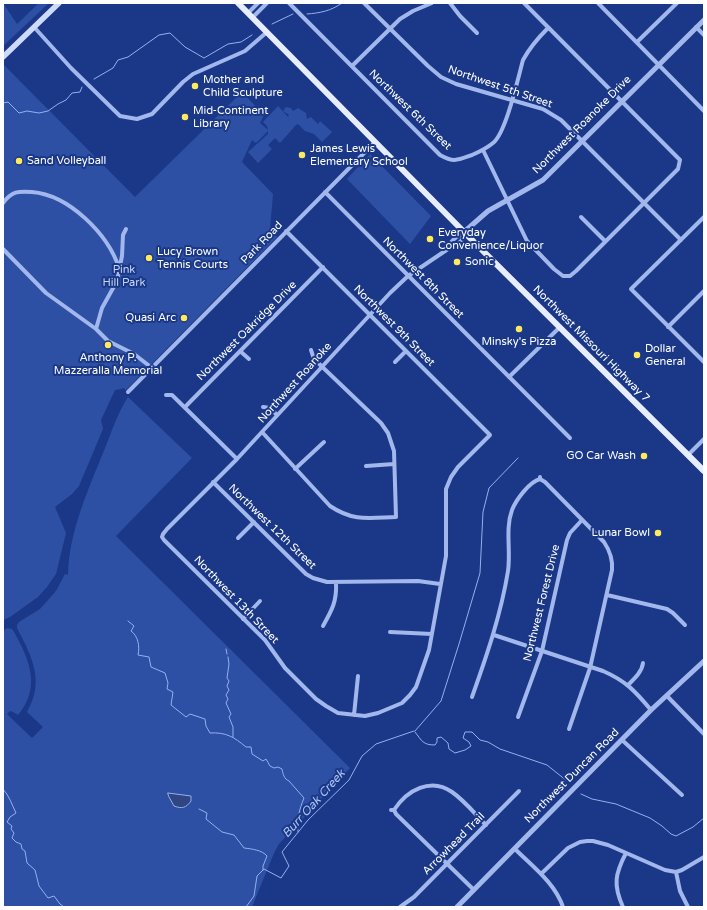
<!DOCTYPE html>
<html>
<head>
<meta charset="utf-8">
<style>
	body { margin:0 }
	#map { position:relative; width:707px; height:910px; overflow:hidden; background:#1a3887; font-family:"Varela Round",sans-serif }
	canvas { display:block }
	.frame { position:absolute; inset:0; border:4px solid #fff; pointer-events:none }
</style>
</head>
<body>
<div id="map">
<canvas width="707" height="910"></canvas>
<div class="frame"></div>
</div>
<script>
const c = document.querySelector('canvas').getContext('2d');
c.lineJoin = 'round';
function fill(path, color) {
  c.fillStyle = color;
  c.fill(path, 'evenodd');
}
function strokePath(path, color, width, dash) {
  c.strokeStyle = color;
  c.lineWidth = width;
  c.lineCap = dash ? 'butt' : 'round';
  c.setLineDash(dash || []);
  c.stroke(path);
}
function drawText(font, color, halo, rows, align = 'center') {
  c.font = font + ' "Varela Round",sans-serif';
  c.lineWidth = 4;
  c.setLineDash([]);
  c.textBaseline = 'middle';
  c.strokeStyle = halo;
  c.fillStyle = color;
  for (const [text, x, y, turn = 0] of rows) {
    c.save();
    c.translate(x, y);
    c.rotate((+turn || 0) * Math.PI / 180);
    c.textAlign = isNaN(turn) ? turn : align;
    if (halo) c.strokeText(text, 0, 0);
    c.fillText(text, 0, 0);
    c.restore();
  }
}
fill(new Path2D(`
	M3,3L17,24L39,3H49L3,46Z
	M3,64L135,197L242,92L264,115L260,123L268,130L267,126L263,122L278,106L288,117L289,115L283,111L286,107L291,108L293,111L298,108L306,113L307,119L311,117L318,124L320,121L332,132L322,142L314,134L305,131L298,124L296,125L280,143L275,138L268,145L272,149L258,163L248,152L268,134V131L256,143L252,140L242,162L273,194L270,229L277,237L126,390L123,388L121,389L115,390L101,420L103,429L79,486L72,494L55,507L66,533L56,574L47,587L38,597L10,617L3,620Z
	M370,154L431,216L410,244L347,179Z
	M128,397L192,458L116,536L350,768L279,844L274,853L252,907H3V631L7,628L12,629L14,632C30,660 41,688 18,715L13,712L10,711L7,714L32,738L43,727L27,712C45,681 32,657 17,628V625L19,622L40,609L56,591L65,574L68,575C69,531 89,488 105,448C112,431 118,412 128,397Z`), '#2d50a5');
const water = new Path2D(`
	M168,793L191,796V801C186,808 182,809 174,806L169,797Z`);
fill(water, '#304682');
strokePath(water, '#95b0ef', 1);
strokePath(new Path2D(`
	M307,14C320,13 331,11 342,3
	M272,24L293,14
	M94,79L113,68L118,60L128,57L159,35L170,33L185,47L204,58L228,44L241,42L252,35
	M3,103L8,102L19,113L27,111L39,113L48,111L58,104L66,100L72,93L80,92L82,87
	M128,621L134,626L131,631C138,636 140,646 138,655L149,657L151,667L165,673L168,683L167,689L173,692L171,705L186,717L190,714L205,719L206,726L210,733C226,732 234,737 246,747H251L252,754L263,761L266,759L270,766L274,768L278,767L282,769C283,774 284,779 289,781L304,798C299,810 297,819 298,832
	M226,649L227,654
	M228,657L229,664L227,678L229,681L227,686L229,690L226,695L228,699L226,703L231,714L229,717L233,727V737
	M415,731L441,701L459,644L480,573L483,512L489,488L518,458
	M415,732C422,741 423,745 435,745L437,742V738L441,737L448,743L449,749L455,753L465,750L471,746L469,742L463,738L465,732H472L480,740L488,742L500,749L547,765L567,781
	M3,789C9,795 12,805 16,813L10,817L7,822L12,826L11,829L14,833L12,838L16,842L21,844L22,849L25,851L27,863L35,870L39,886L48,898L54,896L60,904L64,907
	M581,794L592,799L616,804L650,818L662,826L671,834L676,836L693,827L704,818
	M199,809L207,813L206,819L222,832L234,835L244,848C252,849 262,850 267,856L263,866V870
	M246,907L254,896L257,876L264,869L281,878L289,866L282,852L308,820L349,780L362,756L376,744L414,731`), '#95b0ef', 1);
strokePath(new Path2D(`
	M289,3L440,155C454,163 458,160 472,155C479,152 487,148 493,143C506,133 518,78 523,60C530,47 538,38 548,28
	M364,3L428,66L441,77L456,84L543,109L561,120L681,240
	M450,3L460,16L477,33
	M598,3L704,111
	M248,13L258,3
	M253,17L267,3
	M34,27L71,68L120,116L137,119L152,114L183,82L193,74L245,51L267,32
	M696,27L704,35
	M637,42L677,3
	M352,66L400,19L413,11L432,3
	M483,150L527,241L554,269L563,276H570L576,271L678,169L680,160L524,3
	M325,192L570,438
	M3,203C12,191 18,191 32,192C69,195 108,234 119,268
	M581,217L605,241
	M704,217L631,289L704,362
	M3,249L46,293L96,329L102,308L117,281L122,256L123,235L126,229
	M448,249C449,241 458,236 464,232
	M668,327L704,291
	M96,329L108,341L134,354L152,368
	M240,351L249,359
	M395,362L406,351
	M509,377L560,327
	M128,392L375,142
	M166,395H172L237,459
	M185,407L323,267
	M263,407L270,408L277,415
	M262,432L330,506C354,522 369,518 396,517L394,451L388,433L381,423L314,359L311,350
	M688,455L704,439
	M366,466L394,464
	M295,469L324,442
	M540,479L545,482L604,542C610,551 613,559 612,570L590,668L569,729
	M213,482L306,574L313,578L327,582L418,581L440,584
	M162,537L164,540L265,640L285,668L316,699L326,706L338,713L365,716L378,713L402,703L410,695L416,687L429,650L446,556V489L451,477L458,467L490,435L286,231
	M162,537L163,534L167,529L237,459L390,293L408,276L448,249L457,245L462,240L464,232
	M238,538L254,522
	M607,595L667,609L673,613L685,625
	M243,619L260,601
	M323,626C332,610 337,601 336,583
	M390,632L432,634
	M494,635L603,671C626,681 635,691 651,710
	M628,685C634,679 642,672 643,663
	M667,696L704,734
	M472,697C487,655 501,614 508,571C511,551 505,529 512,510C516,500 529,482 540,479V477
	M354,715L358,676
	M518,717L542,651L567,540L570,533L582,520
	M622,740L682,795
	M391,810H394L396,814L474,890
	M394,810C407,790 431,777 452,792C465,801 475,814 486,825
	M515,849C532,866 555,883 563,907
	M676,872L680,891L688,907
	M541,874L568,848L580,842L587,841H593L608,845L665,870L676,872L682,870L704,857
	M400,907L414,897L519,791
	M623,907C613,885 615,874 626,853`), '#a2b7ec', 4);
strokePath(new Path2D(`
	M464,232L488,211L543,180L704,20
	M457,907L651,710L704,661`), '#a2b7ec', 5);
strokePath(new Path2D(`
	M3,57L59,3`), '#cedaf9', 5.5);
strokePath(new Path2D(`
	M238,3L464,232L704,471`), '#e7edff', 6);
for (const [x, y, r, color] of [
	[195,86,4,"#ffea5e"],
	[185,117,4,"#ffea5e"],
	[302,155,4,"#ffea5e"],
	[19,161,4,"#ffea5e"],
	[430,239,4,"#ffea5e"],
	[149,258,4,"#ffea5e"],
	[457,262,4,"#ffea5e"],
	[184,318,4,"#ffea5e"],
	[519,329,4,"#ffea5e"],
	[108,345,4,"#ffea5e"],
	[637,355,4,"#ffea5e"],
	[644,456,4,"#ffea5e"],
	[658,533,4,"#ffea5e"]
]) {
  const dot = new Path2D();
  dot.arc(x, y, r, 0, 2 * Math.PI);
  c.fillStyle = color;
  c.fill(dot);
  strokePath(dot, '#1a3887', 1.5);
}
drawText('11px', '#fff', '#1a3887', [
	["Mother and",203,80],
	["Child Sculpture",203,93],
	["Mid-Continent",193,111],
	["Library",193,124],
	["James Lewis",310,149],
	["Elementary School",310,162],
	["Sand Volleyball",27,161],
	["Everyday",438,233],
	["Convenience/Liquor",438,246],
	["Lucy Brown",157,252],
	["Tennis Courts",157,265],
	["Sonic",465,262],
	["Quasi Arc",176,318,"right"],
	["Minsky's Pizza",519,342,"center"],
	["Dollar",645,349],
	["General",645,362],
	["Anthony P.",108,358,"center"],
	["Mazzeralla Memorial",108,371,"center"],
	["GO Car Wash",636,456,"right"],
	["Lunar Bowl",650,533,"right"]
], 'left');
drawText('11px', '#fff', '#1a3887', [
	["Northwest 5th Street",500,87,19],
	["Northwest 6th Street",410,110,44],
	["Northwest Roanoke Drive",582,125,-45],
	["Park Road",262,243,-46],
	["Northwest 8th Street",423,278,45],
	["Northwest 9th Street",394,326,45],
	["Northwest Oakridge Drive",247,331,-45],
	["Northwest Missouri Highway 7",591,344,45],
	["Northwest Roanoke",295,383,-48],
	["Northwest 12th Street",272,527,44],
	["Northwest 13th Street",236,600,46],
	["Northwest Forest Drive",542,603,-76],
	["Northwest Duncan Road",572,776,-45],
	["Arrowhead Trail",454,844,-45]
]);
drawText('11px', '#c7d6f9', '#1a3887', [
	["Pink",124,270],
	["Hill Park",124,283]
]);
drawText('italic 12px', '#aec2f4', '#1a3887', [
	["Burr Oak Creek",314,804,-48]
]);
</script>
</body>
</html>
